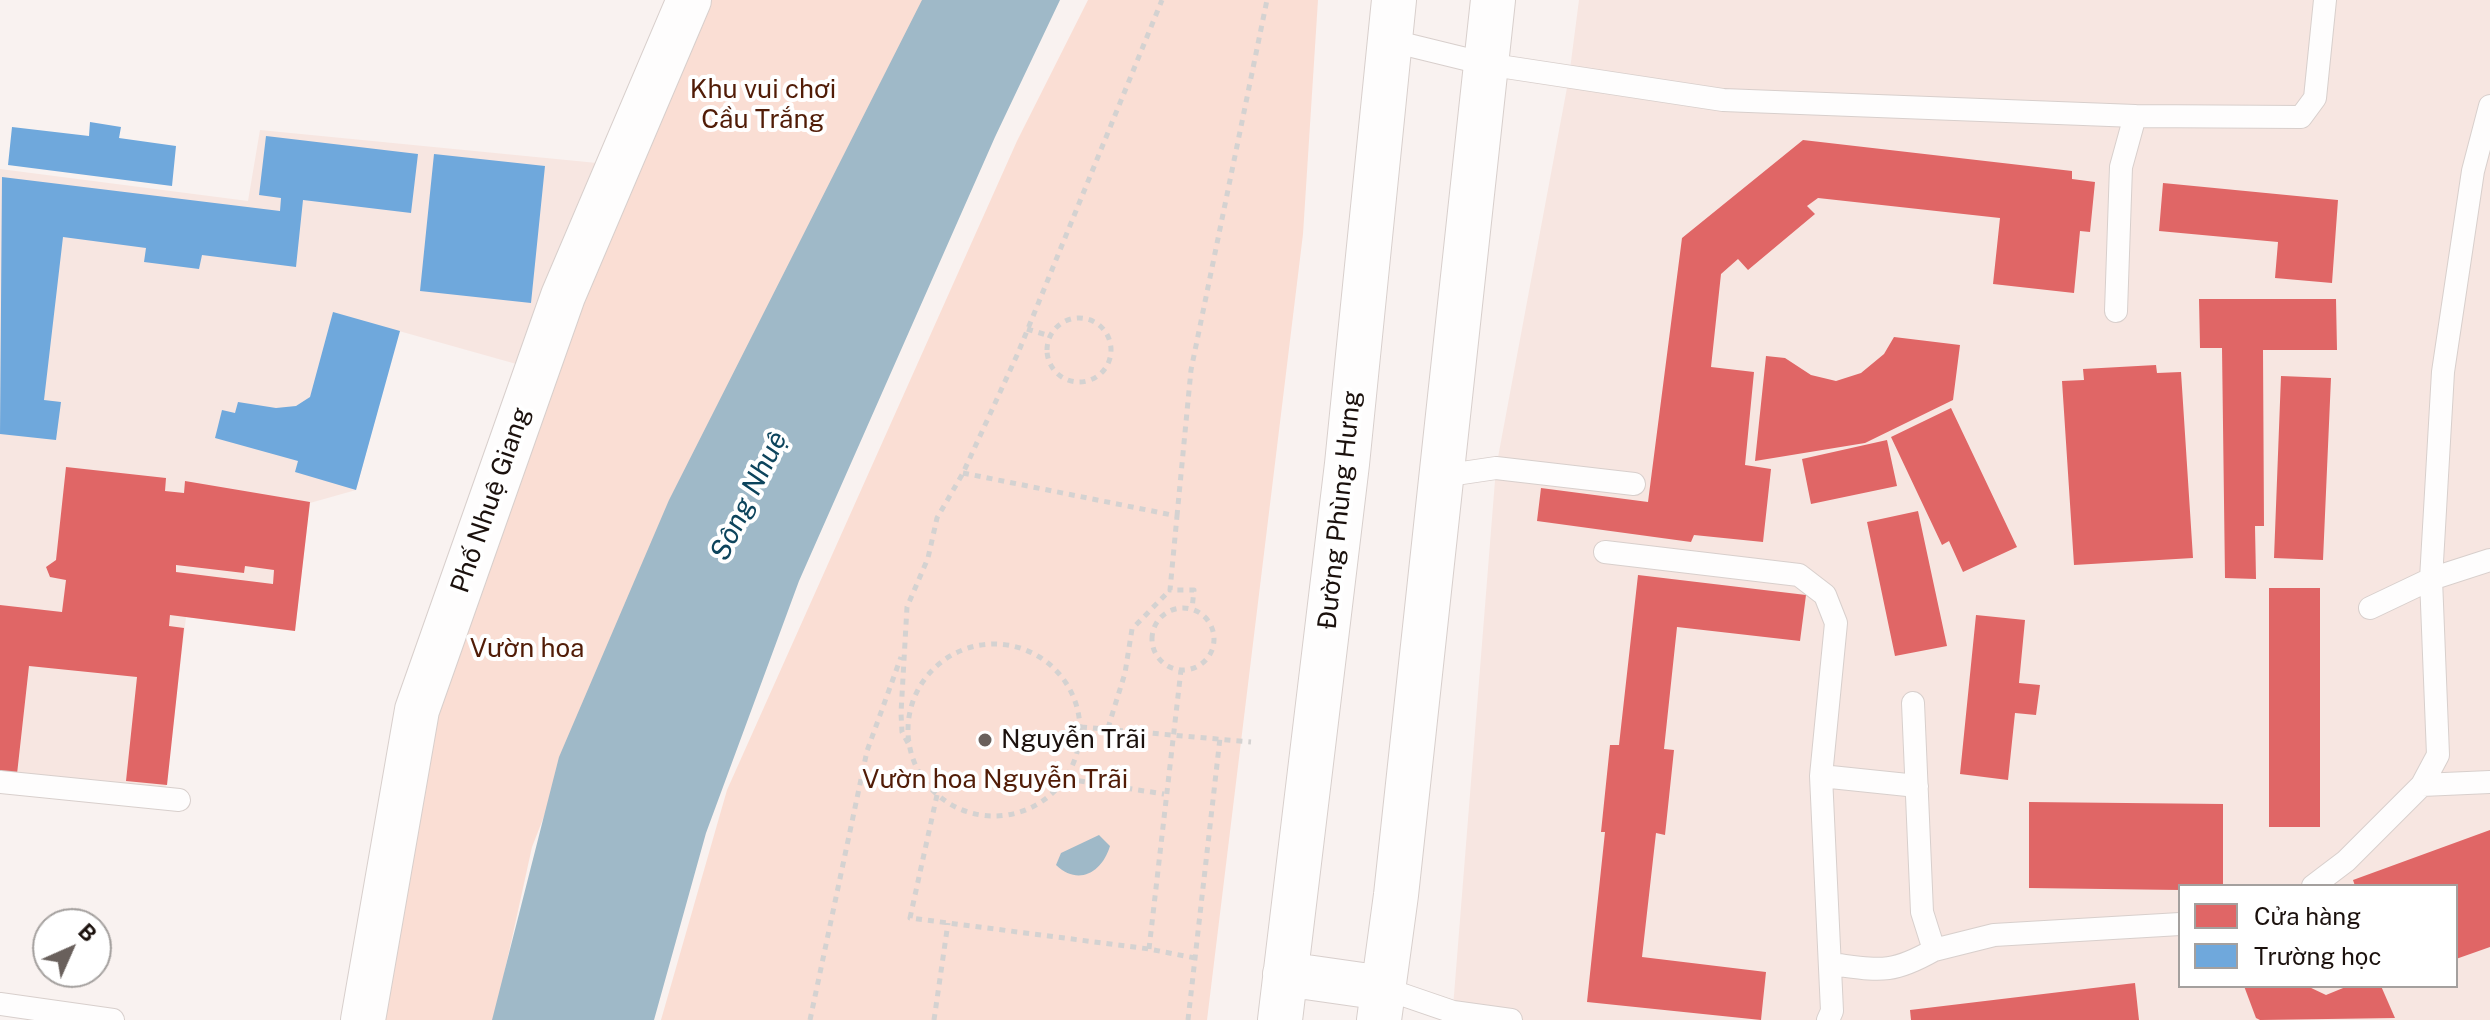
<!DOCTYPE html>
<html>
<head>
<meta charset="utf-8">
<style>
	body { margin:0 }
	#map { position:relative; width:2490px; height:1020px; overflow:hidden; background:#f9f2f0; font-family:"Public Sans",sans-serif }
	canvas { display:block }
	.legend { position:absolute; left:2178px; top:884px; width:280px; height:104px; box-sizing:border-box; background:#fff; border:2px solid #a4a09e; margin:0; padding:10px 14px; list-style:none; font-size:24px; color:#1b110d }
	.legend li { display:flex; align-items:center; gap:16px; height:40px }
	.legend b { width:40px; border:2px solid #a4a09e }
	.north { position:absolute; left:32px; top:908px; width:80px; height:80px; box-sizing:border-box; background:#fff; border:2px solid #a4a09e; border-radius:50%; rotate:45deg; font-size:22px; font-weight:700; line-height:32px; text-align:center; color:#1b110d }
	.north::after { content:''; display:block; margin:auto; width:28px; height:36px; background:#69605c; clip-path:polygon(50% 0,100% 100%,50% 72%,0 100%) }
</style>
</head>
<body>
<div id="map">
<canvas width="2490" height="1020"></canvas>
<ul class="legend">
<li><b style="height:22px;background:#e06666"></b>Cửa hàng</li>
<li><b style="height:22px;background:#6fa8dc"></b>Trường học</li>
</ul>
<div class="north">B</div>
</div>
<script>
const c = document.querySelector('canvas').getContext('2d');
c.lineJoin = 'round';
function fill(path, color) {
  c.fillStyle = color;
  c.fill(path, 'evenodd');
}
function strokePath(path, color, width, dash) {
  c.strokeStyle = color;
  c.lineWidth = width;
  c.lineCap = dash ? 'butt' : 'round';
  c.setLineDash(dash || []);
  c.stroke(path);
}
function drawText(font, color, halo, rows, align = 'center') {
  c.font = font + ' "Public Sans",sans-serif';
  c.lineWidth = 8;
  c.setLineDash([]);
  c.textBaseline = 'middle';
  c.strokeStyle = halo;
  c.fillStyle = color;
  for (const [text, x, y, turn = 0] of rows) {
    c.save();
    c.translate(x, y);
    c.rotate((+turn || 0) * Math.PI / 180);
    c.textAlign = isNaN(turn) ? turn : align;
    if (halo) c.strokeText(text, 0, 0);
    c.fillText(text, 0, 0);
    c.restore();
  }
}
fill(new Path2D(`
	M1579,0H2490V1020H1452L1496,468L1569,77ZM2180,886H2456V986H2180Z
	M260,130L597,163L527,367L399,331L356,490L310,503L295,631L186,617L165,794L0,778V169L248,201Z`), '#f7e6e1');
fill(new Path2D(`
	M697,0H932L633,589L532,847L494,1020H372L423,713Z
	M1088,0H1318L1303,234L1207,1020H661L727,790L1017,141Z`), '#faded4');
fill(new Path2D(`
	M922,0H1060L995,137L799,581L706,833L654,1020H492L559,757L669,500Z
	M1099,835L1110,846C1102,873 1078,886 1056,865L1061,853Z`), '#9fb9c8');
fill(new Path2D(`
	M1803,140L2072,171V179L2095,182L2090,232L2080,231L2074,293L1993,284L2000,218L1818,198L1807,206L1815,214L1748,270L1738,259L1721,274L1711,367L1754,372L1745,465L1771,469L1763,542L1694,535L1691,542L1537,521L1541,488L1648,502L1682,238Z
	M2163,183L2338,200L2332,283L2275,278L2278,242L2159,231Z
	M2199,299H2336L2337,350H2263L2264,526H2255L2256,579L2225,578L2222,348H2200Z
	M1894,337L1960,345L1953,400L1865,443L1755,461L1766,356L1785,358L1811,375L1836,381L1861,373L1884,354Z
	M2156,365L2157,373L2181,372L2193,558L2074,565L2062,381L2084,380L2083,369Z
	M2281,376L2331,378L2323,560L2274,558Z
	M1951,408L2017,547L1963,572L1949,541L1942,545L1891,437Z
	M1887,440L1897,486L1811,504L1802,459Z
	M66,467L166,478L165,491L184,493L185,481L310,502L295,631L170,615L169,626L184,628L167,785L126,781L137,677L29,666L17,774L0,772V605L62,612L66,580L50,577L46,567L56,560ZM176,565L244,573L245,566L274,570L273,584L176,572Z
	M1918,511L1947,646L1895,656L1867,522Z
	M1638,575L1806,595L1800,641L1677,627L1664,749L1674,750L1665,835L1656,833L1642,957L1766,972L1761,1020L1587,1002L1605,832H1601L1610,745H1619Z
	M2269,588H2320V827H2269Z
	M1976,615L2025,620L2019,683L2040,685L2036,715L2015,713L2008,780L1960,774Z
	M2029,802L2223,804V886H2180V890L2029,888Z
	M2490,830V947L2456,959V886H2355L2353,880Z
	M2135,983L2139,1020H1911L1910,1010Z
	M2244,986H2307L2326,995L2348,986H2381L2395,1018L2260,1020L2256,1018Z`), '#e06666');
fill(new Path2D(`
	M90,122L121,127L119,138L176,146L172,186L8,165L12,127L89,136Z
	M266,136L418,154L411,213L303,200L296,267L202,255L199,269L144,262L146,248L63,237L44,400L61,402L56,440L0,434L2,177L280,211L281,198L259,195Z
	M434,154L545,166L531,303L420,291Z
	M333,312L400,331L356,490L295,472L298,461L215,438L222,410L235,413L238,402L276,408L296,406L310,397Z`), '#6fa8dc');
const service = new Path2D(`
	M1388,40L1486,64L1723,100L2135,116
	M2116,311L2121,167L2135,116L2301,117L2315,98L2325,0
	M1442,476L1496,468L1634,484
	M1605,552L1799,575L1825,595L1836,623L1821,776L1917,786
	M2370,608L2431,579L2490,560
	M1913,703L1922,912L1934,950L1994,935L2180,924
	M1821,776L1832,1011L1828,1020
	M0,782L179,800
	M2422,785L2490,782
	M2313,886L2346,861L2422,785L2438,755L2431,579L2443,372L2473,171L2490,106
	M1831,964C1879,970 1890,975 1934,950
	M1383,988L1453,1012L1511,1020
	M0,1004L113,1020`);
const minor = new Path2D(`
	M363,1020L417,710L563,296L689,0`);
const primary = new Path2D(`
	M1285,974L1383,988
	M1280,1020L1347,464L1394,0
	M1379,1020L1396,895L1493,0`);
strokePath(service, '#d8cfcc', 24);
strokePath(minor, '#d8cfcc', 46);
strokePath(primary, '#d8cfcc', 46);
strokePath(new Path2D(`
	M1047 350a32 32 0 1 1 64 0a32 32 0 1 1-64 0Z
	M1027,329L1050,336
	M963,473L1177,516L1170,590H1194L1192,609
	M1177,516L1191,370L1267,0
	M1152 639a31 31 0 1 1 62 0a31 31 0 1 1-62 0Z
	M908 730a86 86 0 1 1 172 0a86 86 0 1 1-172 0Z
	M1081,727L1251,742
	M1108,728L1125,673L1132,629L1170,590
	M908,743L902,732L901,713L907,607L928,558L937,518L963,473L1018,353L1162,0
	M1067,779L1164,794
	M937,795L910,918L1149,949L1195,958
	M1149,949L1181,670
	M810,1020L867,751L901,657
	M934,1020L948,923
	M1188,1020L1220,738`), '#d4d2d1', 5, [6, 6]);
strokePath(service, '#fefdfd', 22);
strokePath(minor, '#fefdfd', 44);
strokePath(primary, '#fefdfd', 44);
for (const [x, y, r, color] of [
	[985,740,8,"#69605c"]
]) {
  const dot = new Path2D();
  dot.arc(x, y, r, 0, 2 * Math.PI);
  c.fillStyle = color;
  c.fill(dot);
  strokePath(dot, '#fff', 3);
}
drawText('26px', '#511c07', '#fff', [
	["Khu vui chơi",763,90],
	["Cầu Trắng",763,120],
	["Vườn hoa",527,649],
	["Vườn hoa Nguyễn Trãi",995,780]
]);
drawText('26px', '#1b110d', '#fff', [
	["Phố Nhuệ Giang",491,500,-71],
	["Đường Phùng Hưng",1340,510,-84]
]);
drawText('26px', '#1b110d', '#fff', [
	["Nguyễn Trãi",1001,740]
], 'left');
drawText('italic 28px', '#0d445c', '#fff', [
	["Sông Nhuệ",749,496,-64]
]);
</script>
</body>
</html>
